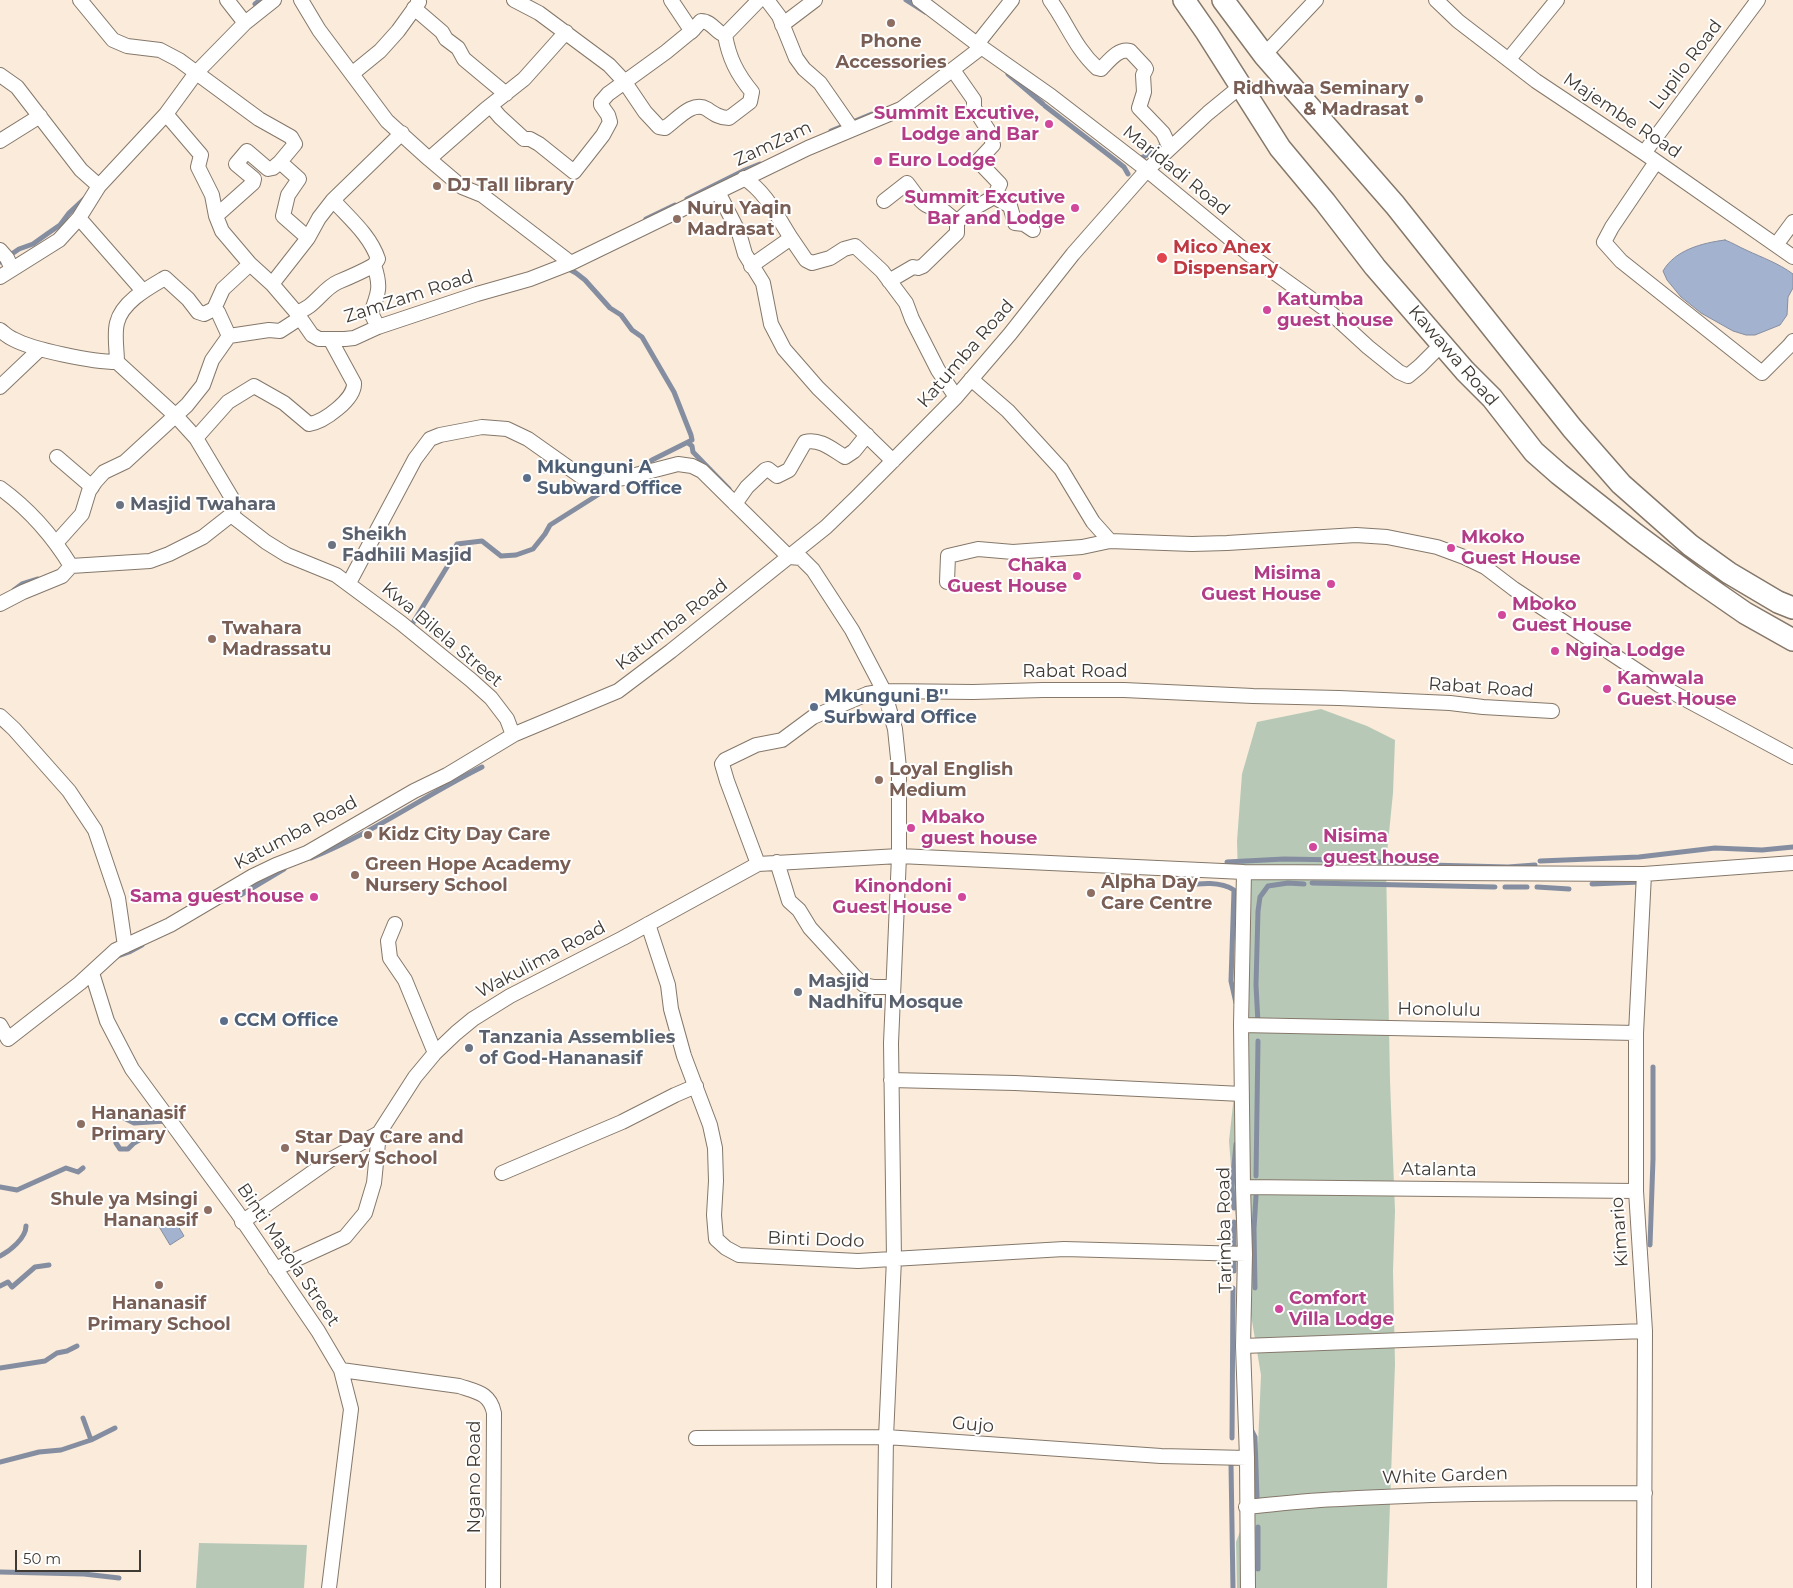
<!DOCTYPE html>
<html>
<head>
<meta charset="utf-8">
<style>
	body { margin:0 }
	#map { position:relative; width:1793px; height:1588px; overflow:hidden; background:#faebdb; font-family:Montserrat,sans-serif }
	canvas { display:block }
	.scale { position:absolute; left:15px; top:1550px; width:126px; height:22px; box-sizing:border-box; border:2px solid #403a34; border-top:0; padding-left:6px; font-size:15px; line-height:18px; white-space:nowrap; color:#403a34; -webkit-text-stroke:4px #fff; paint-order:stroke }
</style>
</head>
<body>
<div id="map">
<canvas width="1793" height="1588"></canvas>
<div class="scale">50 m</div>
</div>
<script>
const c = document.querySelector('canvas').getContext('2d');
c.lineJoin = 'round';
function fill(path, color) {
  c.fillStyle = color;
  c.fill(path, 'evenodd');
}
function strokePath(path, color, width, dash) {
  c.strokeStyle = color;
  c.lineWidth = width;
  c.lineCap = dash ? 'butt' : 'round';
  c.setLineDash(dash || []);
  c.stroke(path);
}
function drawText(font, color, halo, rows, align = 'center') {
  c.font = font + ' Montserrat,sans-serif';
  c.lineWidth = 4;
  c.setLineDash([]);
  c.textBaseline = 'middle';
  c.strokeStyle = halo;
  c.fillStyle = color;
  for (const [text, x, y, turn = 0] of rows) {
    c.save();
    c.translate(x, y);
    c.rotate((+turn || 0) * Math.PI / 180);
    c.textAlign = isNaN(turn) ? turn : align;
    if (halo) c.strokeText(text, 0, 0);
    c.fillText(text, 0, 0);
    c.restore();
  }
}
fill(new Path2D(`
	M1321,709L1367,726L1395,740L1393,793L1386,863L1390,1081L1395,1211L1393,1271L1395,1364L1387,1588H1237L1236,1542L1256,1491L1261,1375L1251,1315L1242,1268L1234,1204L1229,1141L1235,1086L1243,1052L1237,841L1242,774L1257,722Z
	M199,1543L307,1545L304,1588H196Z`), '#b7c9b6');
const water = new Path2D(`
	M1725,240C1733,243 1739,247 1746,250C1763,258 1778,263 1793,274V288L1788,297L1787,315L1780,325L1755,335H1746L1733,331L1701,313L1681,297L1667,280L1663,271C1675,250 1702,243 1725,240Z
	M172,1216L184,1236L170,1245L158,1225Z`);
fill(water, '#a3b2ce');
strokePath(water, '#858ea0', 1);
strokePath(new Path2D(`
	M906,0L925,12
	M255,4L260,0
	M1008,74L1043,104
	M1045,106L1110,156L1124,167L1128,174
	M831,131L872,114
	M1137,157L1140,159L1166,143
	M687,199L745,170L760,164
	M646,219L675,205
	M0,262L19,249L33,244L47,234L60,225L69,213L84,199
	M567,268L576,273L585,280L610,308L621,315L632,330L642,337L674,392L691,435L692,440L652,460L637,470
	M688,443L692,446L693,452L729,489
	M14,590L22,584L38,579
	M411,626L447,567L457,544L482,541L501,556L516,555L533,549L545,534L550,525L615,484
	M311,858C371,834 424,796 482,767
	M1349,860L1381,862
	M1540,861L1639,857L1715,848L1762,850L1793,847
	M1227,862L1284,859L1342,860
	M1389,864L1508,867L1535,865
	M1312,883L1495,887
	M1592,884L1640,882
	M1179,886C1197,884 1218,880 1234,890L1231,981L1236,1003
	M1505,887H1527
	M1537,887L1569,889
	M232,900L284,869
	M118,956L129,952L142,945
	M1258,1023L1256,985L1258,911L1260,897L1268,886L1288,883L1304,884
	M120,1116L134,1123L167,1121
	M116,1143L120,1149H128L134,1143L143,1138
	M1256,1176L1258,1041
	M0,1187L17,1190L66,1168L78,1172L83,1168
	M1234,1208L1232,1187L1236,1144
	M1650,1245L1653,1159V1067
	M0,1256C10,1251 26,1238 26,1226
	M1234,1271V1222
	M0,1286L8,1282L12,1287L35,1267L49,1265
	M1255,1288L1254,1229L1256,1196
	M0,1368L45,1361L57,1353L67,1351L77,1346
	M83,1418L91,1440
	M1250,1427L1255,1437L1257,1498
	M1232,1438L1233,1288
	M0,1462L39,1452L61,1450L91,1440L115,1428
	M1231,1464L1233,1588
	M1258,1527V1569
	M0,1572L84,1574L119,1578`), '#858ea0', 5);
const minor = new Path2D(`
	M80,0L113,40L127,46L160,50L179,60L259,119L291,137L295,144L280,162
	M227,0L245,23
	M301,0L319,30L387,121L429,159L462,187L482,195L571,263
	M514,0L539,13L609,65L624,81L645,112L659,127L665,128C677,120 692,100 707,109C714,114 720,118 729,118L750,102L752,92C737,74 729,58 725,35
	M671,0L689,27L694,29
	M767,0L779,16L796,58L804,69L820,83L852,129
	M919,0L977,44L1012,0
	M1050,0C1067,23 1075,48 1097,68L1101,69C1109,61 1118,48 1130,51L1145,67L1146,69L1143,75L1144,92L1139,108L1163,133L1170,148
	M1436,0L1458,21L1536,81L1644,153L1793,257
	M414,8L442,32L446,39L458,48L464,59L506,94
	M782,25L815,0
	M693,29L691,32L701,21C712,21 716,33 725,35L759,0
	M977,44L1051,96L1147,170L1250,255L1332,314L1368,347L1399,372L1408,376L1420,366L1442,344
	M1264,55L1316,0
	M1509,59L1557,0
	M953,70L974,100V108L990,133L993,145L978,161L1000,184L994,197
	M353,73L380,51L398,31L419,2L418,0
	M0,75L17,87L81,170L99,186
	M492,105L494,110L500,117L524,139H530L539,144L574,172L603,135L610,122L608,115L601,105V102L608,94L666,52L694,29
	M166,114L201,155L198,167L212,195L216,216L222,231L250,264L272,284
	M402,133L333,200L319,218L308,238L272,284L296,312L312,335L319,339H345L354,338L378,327L477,294L530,279L571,263L808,148L901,109L982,47
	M0,141L40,116
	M1644,153L1758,0
	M429,159L486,109L524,79L566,32
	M1656,162L1612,227L1604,242L1621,261L1762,373L1789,346L1793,341
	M744,178C766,192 777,216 791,238
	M718,192L739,233L745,254L763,283L771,324L784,349L818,388L893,461
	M333,200C349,218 370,235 378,259L374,265C381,286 379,292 371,313L378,327
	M884,201L907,183C916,194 924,211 939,207L957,222L969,211L994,197L1010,206L1015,223L1024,224L1033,230
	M216,216L253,183L254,179L236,164L247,151L268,169L273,168L280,162L299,179L288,195L283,216L308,238
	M79,218L143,291
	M1776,245L1793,222
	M0,250L7,258L12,269
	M751,266L791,238L806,260L812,263L830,258L844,249L855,246L882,271L906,303L912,319L938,370L956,397
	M0,277L59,240L79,218L99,186L166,114L196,73L245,23L274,0
	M889,281L913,267L918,268L923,266L957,233V222
	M214,309L223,289L250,264
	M296,312C314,309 322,289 338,282C350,277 362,272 374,265
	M0,330C4,333 8,337 13,339C33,350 93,362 117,362L176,416L196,438L236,505L231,515L203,537L169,554L150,561L71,566L62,576L23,592L0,604
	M117,362C117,350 114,335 117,323C122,302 148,288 165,278L188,299L198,312L204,314L214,309L218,312L229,336
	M971,379L1008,411L1061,469L1093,522L1110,541
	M0,387L40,349
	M196,438L228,402L254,386L284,403L309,424C324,422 355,399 354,383L330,339
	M57,457L92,487
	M0,488C29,509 52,535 71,566
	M735,504L747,487L765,470L768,469L777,476L789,470L805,442C820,438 833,450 845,457L854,451L867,435
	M231,515L266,542L287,555L336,575L401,623L471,680L491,698L507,719L513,735
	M56,543L82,514L89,491L95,482L104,472L125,462L187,405L203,385L212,360L229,336L269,330L280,331L300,318
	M947,582L948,556L978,549L1013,552L1082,547L1110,541L1192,544L1227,543L1356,535L1387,537L1437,547L1464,557L1485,567L1514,589L1659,685L1793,757
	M349,583L415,459L430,439L440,435L482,427L507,429L528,439L586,480L601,481L624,478L678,464L692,466L702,471L789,557L801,558L813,570L852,630L884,691L895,729L899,768V856L891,1043L894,1259L886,1437L884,1588
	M0,716L14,729L69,791L95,830L118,898L125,946
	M777,862L789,901L799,910L810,928L854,976L864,985L874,987H893
	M758,864L727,781L722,764L725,760L756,745L782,740L813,717L867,694L884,691L973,692L1043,690H1124L1253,696L1339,698L1450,703L1483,707L1552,711
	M1244,872L1241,1025L1243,1187L1245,1254L1243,1346L1247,1458L1248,1588
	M395,924L388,941L390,958L405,980L435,1053
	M648,924L668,985L671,1009L684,1056L710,1125L715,1148L716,1181L714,1215L716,1239L726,1248L739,1255L858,1261L1064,1249L1245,1254
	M92,973L107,1021L132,1069L237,1212L318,1331L341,1370L351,1409L329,1588
	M0,1025L8,1039L80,983L116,950L170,925L253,876L276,865L307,853L414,791L447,775L515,734L618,691L671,651L826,527L857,497L956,397L1010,334L1073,254L1147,170L1208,113L1241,86
	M1241,1025L1636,1033
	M891,1080L1015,1083L1242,1094
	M502,1173L622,1122L675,1095L696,1086
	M1243,1187L1636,1191
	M242,1222L330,1160L379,1133
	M275,1269L345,1237L365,1213L374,1183L379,1133L415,1077L435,1053L456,1033L473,1019L510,996L623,938L758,864L899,856L1244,872L1644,874L1793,863
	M1243,1346L1645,1331
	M341,1370L459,1386C477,1392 490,1393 494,1413L493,1588
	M696,1438L886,1437L1161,1456L1247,1458
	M1246,1507C1278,1504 1309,1500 1341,1499C1442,1493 1543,1493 1645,1493
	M1644,1588L1645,1331L1636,1191V1033L1644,874`);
const primary = new Path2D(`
	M1184,0L1207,33L1280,148L1325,202L1375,267L1465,371L1492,398L1534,452L1559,474L1635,534L1693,577L1745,613L1793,640
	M1223,0L1264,55L1395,205L1572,428L1621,484L1690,545L1729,573L1778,602L1793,608`);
strokePath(minor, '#85786a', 16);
strokePath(primary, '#85786a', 24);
strokePath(minor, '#fff', 14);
strokePath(primary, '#fff', 21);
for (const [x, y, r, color] of [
	[891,23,5,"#8d6e63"],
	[1419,99,5,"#8d6e63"],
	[1049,124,5,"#d1479c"],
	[878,161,5,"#d1479c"],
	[437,186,5,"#8d6e63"],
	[1075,208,5,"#d1479c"],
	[677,219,5,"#8d6e63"],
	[1162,258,6,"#e0444e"],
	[1267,310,5,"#d1479c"],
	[527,478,5,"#5c6f8a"],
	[120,505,5,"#6b7280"],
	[332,545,5,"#6b7280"],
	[1451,548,5,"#d1479c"],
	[1077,576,5,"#d1479c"],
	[1331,584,5,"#d1479c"],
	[1502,615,5,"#d1479c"],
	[212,639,5,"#8d6e63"],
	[1555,651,5,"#d1479c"],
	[1607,689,5,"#d1479c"],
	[814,707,5,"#5c6f8a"],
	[879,780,5,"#8d6e63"],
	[911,828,5,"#d1479c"],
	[368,835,5,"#8d6e63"],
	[1313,847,5,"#d1479c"],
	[355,875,5,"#8d6e63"],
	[1091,893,5,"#8d6e63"],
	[314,897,5,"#d1479c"],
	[962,897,5,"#d1479c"],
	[798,992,5,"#6b7280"],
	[224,1021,5,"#5c6f8a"],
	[469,1048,5,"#6b7280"],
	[81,1124,5,"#8d6e63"],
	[285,1148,5,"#8d6e63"],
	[208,1210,5,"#8d6e63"],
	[159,1285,5,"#8d6e63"],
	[1279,1309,5,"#d1479c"]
]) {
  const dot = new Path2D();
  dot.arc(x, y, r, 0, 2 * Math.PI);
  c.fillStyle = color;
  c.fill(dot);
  strokePath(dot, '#fff', 2);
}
drawText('bold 18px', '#785e54', '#fff', [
	["Phone",891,42,"center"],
	["Accessories",891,63,"center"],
	["Ridhwaa Seminary",1409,89,"right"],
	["& Madrasat",1409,110,"right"],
	["DJ Tall library",447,186],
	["Nuru Yaqin",687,209],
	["Madrasat",687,230],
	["Twahara",222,629],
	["Madrassatu",222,650],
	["Loyal English",889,770],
	["Medium",889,791],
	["Kidz City Day Care",378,835],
	["Green Hope Academy",365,865],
	["Nursery School",365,886],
	["Alpha Day",1101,883],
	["Care Centre",1101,904],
	["Hananasif",91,1114],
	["Primary",91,1135],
	["Star Day Care and",295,1138],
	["Nursery School",295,1159],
	["Shule ya Msingi",198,1200,"right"],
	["Hananasif",198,1221,"right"],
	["Hananasif",159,1304,"center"],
	["Primary School",159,1325,"center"]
], 'left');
drawText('18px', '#403a34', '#fff', [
	["Lupilo Road",1686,65,-53],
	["Majembe Road",1622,116,34],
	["ZamZam",773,144,-25],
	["Maridadi Road",1176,171,39],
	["ZamZam Road",409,297,-18],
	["Katumba Road",966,354,-49],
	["Kawawa Road",1453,356,49],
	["Katumba Road",672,625,-38],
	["Kwa Bilela Street",442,635,40],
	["Rabat Road",1075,672],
	["Rabat Road",1481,688,4],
	["Katumba Road",296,833,-28],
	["Wakulima Road",541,960,-28],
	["Honolulu",1439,1010,1],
	["Atalanta",1439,1170,1],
	["Tarimba Road",1225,1230,-91],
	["Kimario",1620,1232,-94],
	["Binti Dodo",816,1240,2],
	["Binti Matola Street",288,1255,56],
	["Gujo",973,1425,5],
	["White Garden",1445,1476,-2],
	["Ngano Road",475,1477,-90]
]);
drawText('bold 18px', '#b23c85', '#fff', [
	["Summit Excutive,",1039,114,"right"],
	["Lodge and Bar",1039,135,"right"],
	["Euro Lodge",888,161],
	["Summit Excutive",1065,198,"right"],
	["Bar and Lodge",1065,219,"right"],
	["Katumba",1277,300],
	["guest house",1277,321],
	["Mkoko",1461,538],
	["Guest House",1461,559],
	["Chaka",1067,566,"right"],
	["Guest House",1067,587,"right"],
	["Misima",1321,574,"right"],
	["Guest House",1321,595,"right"],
	["Mboko",1512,605],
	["Guest House",1512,626],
	["Ngina Lodge",1565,651],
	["Kamwala",1617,679],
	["Guest House",1617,700],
	["Mbako",921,818],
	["guest house",921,839],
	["Nisima",1323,837],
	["guest house",1323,858],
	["Kinondoni",952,887,"right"],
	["Guest House",952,908,"right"],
	["Sama guest house",304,897,"right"],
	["Comfort",1289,1299],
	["Villa Lodge",1289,1320]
], 'left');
drawText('bold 18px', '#be3a42', '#fff', [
	["Mico Anex",1173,248],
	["Dispensary",1173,269]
], 'left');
drawText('bold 18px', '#4e5e75', '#fff', [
	["Mkunguni A",537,468],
	["Subward Office",537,489],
	["Mkunguni B''",824,697],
	["Surbward Office",824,718],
	["CCM Office",234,1021]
], 'left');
drawText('bold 18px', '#5b616d', '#fff', [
	["Masjid Twahara",130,505],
	["Sheikh",342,535],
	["Fadhili Masjid",342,556],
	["Masjid",808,982],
	["Nadhifu Mosque",808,1003],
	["Tanzania Assemblies",479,1038],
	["of God-Hananasif",479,1059]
], 'left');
</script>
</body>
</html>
